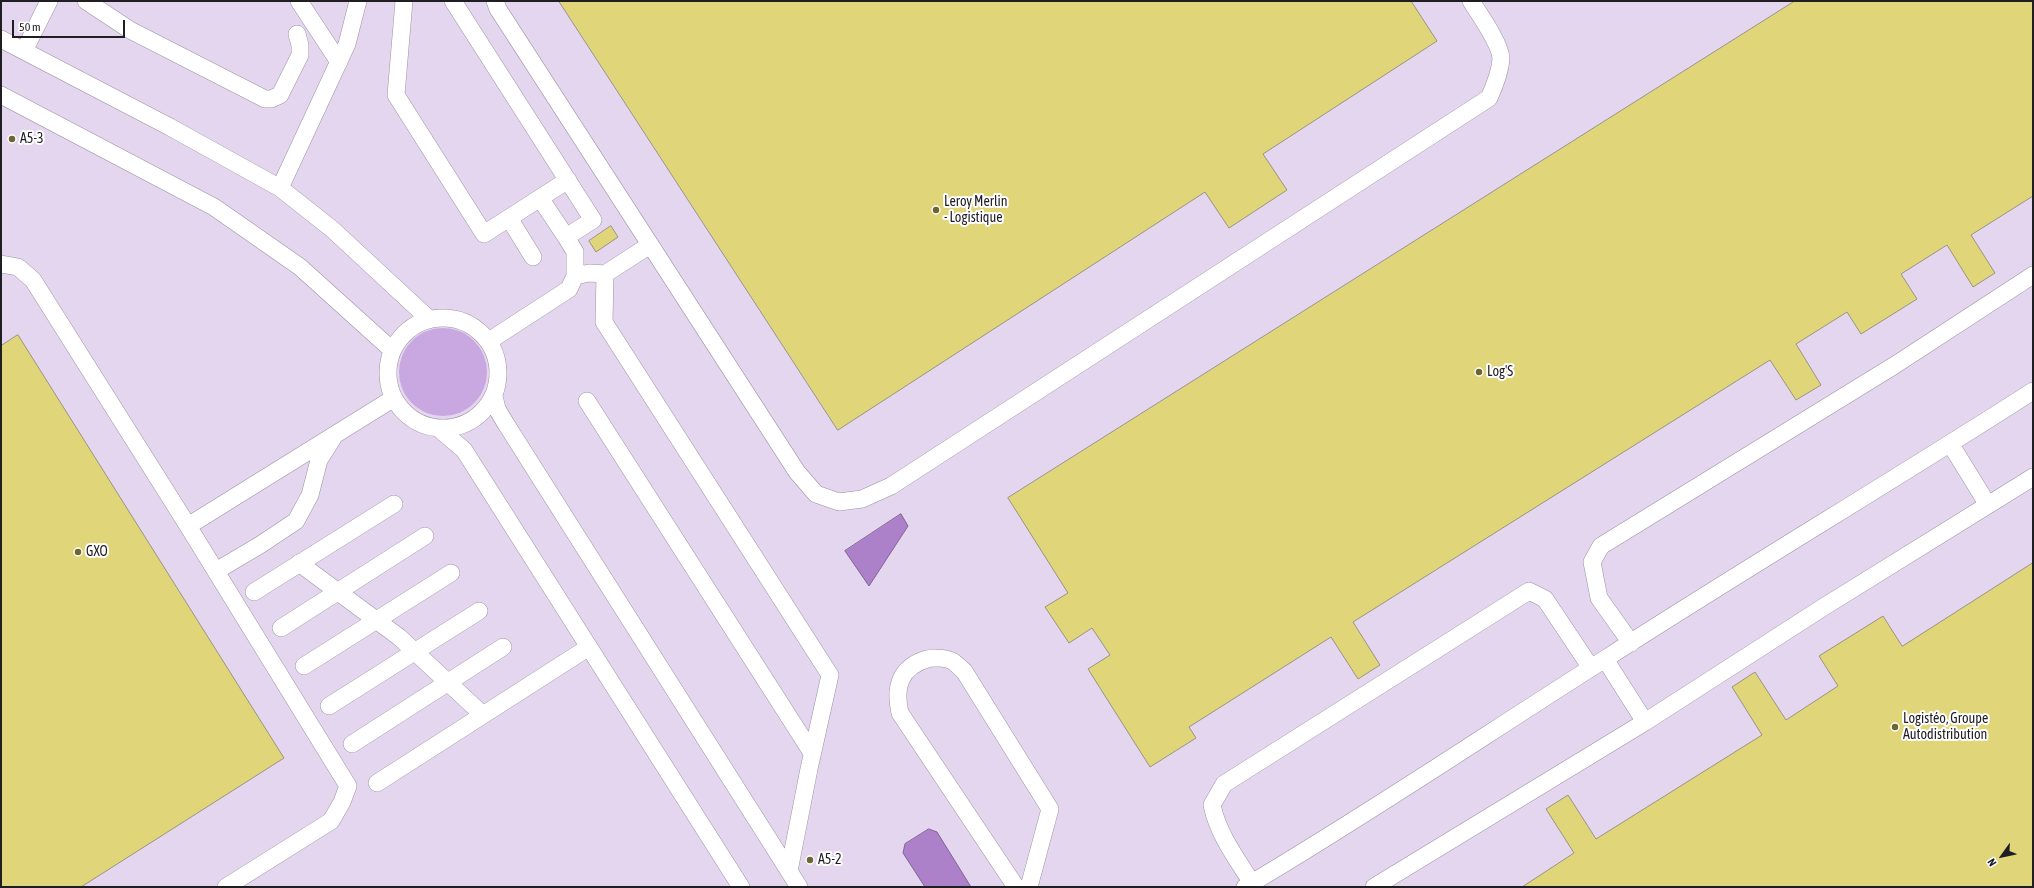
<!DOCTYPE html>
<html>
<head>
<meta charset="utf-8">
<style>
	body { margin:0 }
	#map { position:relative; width:2034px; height:888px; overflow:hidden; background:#eee3f5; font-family:"Asap Condensed",sans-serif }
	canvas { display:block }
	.frame { position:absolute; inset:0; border:2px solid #201d23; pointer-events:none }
	.north { position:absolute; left:1982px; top:836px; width:40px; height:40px; -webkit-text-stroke:3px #fff; paint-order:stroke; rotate:237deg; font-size:11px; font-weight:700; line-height:16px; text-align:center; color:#201d23 }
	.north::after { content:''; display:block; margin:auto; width:14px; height:18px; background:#201d23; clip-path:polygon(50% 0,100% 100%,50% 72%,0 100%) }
	.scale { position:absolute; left:12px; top:20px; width:113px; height:18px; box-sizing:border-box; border:2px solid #201d23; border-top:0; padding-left:5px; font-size:12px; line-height:14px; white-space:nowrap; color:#201d23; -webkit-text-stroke:3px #fff; paint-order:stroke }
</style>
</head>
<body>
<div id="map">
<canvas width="2034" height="888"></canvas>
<div class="frame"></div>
<div class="north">N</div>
<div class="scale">50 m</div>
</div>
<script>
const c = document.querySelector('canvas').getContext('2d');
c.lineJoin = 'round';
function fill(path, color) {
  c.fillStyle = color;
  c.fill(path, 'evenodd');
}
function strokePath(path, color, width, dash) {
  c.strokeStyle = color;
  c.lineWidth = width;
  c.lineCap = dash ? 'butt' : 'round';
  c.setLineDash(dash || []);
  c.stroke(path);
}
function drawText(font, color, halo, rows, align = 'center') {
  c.font = font + ' "Asap Condensed",sans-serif';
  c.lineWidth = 4;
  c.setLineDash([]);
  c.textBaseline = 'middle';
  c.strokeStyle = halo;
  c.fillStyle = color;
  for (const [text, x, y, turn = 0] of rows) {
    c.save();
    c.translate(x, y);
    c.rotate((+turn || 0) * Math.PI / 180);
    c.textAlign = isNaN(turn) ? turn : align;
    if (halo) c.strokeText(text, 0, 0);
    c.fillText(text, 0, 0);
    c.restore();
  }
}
fill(new Path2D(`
	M1,1H2033V887H1Z`), '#e4d6ee');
fill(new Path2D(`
	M399 372a44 44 0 1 1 88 0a44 44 0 1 1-88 0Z`), '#c9a7e1');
const water = new Path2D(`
	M901,514L908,526L869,586L845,551Z
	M929,829L937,832L971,887H925L903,853L905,844Z`);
fill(water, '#ac81c9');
strokePath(water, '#826397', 1);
const building = new Path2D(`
	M559,1H1411L1437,41L1263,154L1287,190L1229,228L1205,192L838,430Z
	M1795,1H2033V196L1971,235L1995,273L1973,287L1947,245L1901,274L1917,299L1861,334L1847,312L1796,344L1821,385L1796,400L1770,360L1353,622L1380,665L1358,679L1331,637L1189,727L1196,738L1150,767L1088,669L1110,655L1092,628L1069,643L1045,607L1068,593L1008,498Z
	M611,226L618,237L596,252L589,241Z
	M18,335L284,758L81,887H1V346Z
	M2033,563V887H1522L1574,853L1546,809L1568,795L1596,839L1762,735L1732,687L1755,672L1786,720L1838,686L1819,656L1883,616L1902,646Z`);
fill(building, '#e1d57a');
strokePath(building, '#979582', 1);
const minor = new Path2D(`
	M86,1L130,30L265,99H271L280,95L300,55V45L297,34
	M299,1L339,62
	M404,1L396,95L484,234L568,180
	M453,1L593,220L566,237L575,252V276
	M495,1L498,9L797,472L816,494L839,502L862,499L891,486L1489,98C1495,85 1500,73 1501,59C1501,44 1479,14 1471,1
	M1,39L170,127L280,188L332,229L429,319
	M24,51L49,1
	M1,95L214,207L300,267L392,350
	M280,188L347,44L358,1
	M540,198L566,237
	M509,218L533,257
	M1,264L18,267L33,280L188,526L348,786L342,802L331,821L226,887
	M605,274L604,322L830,675L809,769L789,871
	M388 373a55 55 0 1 1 110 0a55 55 0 1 1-110 0Z
	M489,341L569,289L575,276L589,273L605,274L650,245
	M494,396L497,409L506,424L799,887
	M587,401L812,753
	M438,428L464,450L741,887
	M1988,505L2033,477
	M188,526L394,398
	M299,563L399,637L483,715
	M216,571L260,545L296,521L310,495L319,460L333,438
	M254,592L394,504
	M281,628L425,536
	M1631,643L1599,598L1592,562L1601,546L1895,365L2033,275
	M1605,659L1645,722
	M304,666L451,573
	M329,706L479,611
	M352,744L503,647
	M377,783L589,647
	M1252,883C1236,858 1218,834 1212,805L1224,784L1529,591L1545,599L1591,668
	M1016,887L900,713C894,687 900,667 927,659C933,657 946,658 952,661C956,663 960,668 964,671L1050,809L1029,887
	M1245,887C1367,815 1485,735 1605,659C1746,568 1891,482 2033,391
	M1374,887L1645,722L1822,608L1988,505L1951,445`);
strokePath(minor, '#9c92a3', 18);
strokePath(minor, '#fff', 17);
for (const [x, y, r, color] of [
	[12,139,4,"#6d6633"],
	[936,210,4,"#6d6633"],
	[1479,372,4,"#6d6633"],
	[78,552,4,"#6d6633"],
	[1895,727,4,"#6d6633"],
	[810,860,4,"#6d6633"]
]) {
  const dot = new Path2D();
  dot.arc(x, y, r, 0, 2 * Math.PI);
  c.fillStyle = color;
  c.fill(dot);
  strokePath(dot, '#fff', 1.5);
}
drawText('14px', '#201d23', '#fff', [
	["A5-3",20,139],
	["Leroy Merlin",944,202],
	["- Logistique",944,218],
	["Log'S",1487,372],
	["GXO",86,552],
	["Logistéo, Groupe",1903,719],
	["Autodistribution",1903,735],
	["A5-2",818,860]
], 'left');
</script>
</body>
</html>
